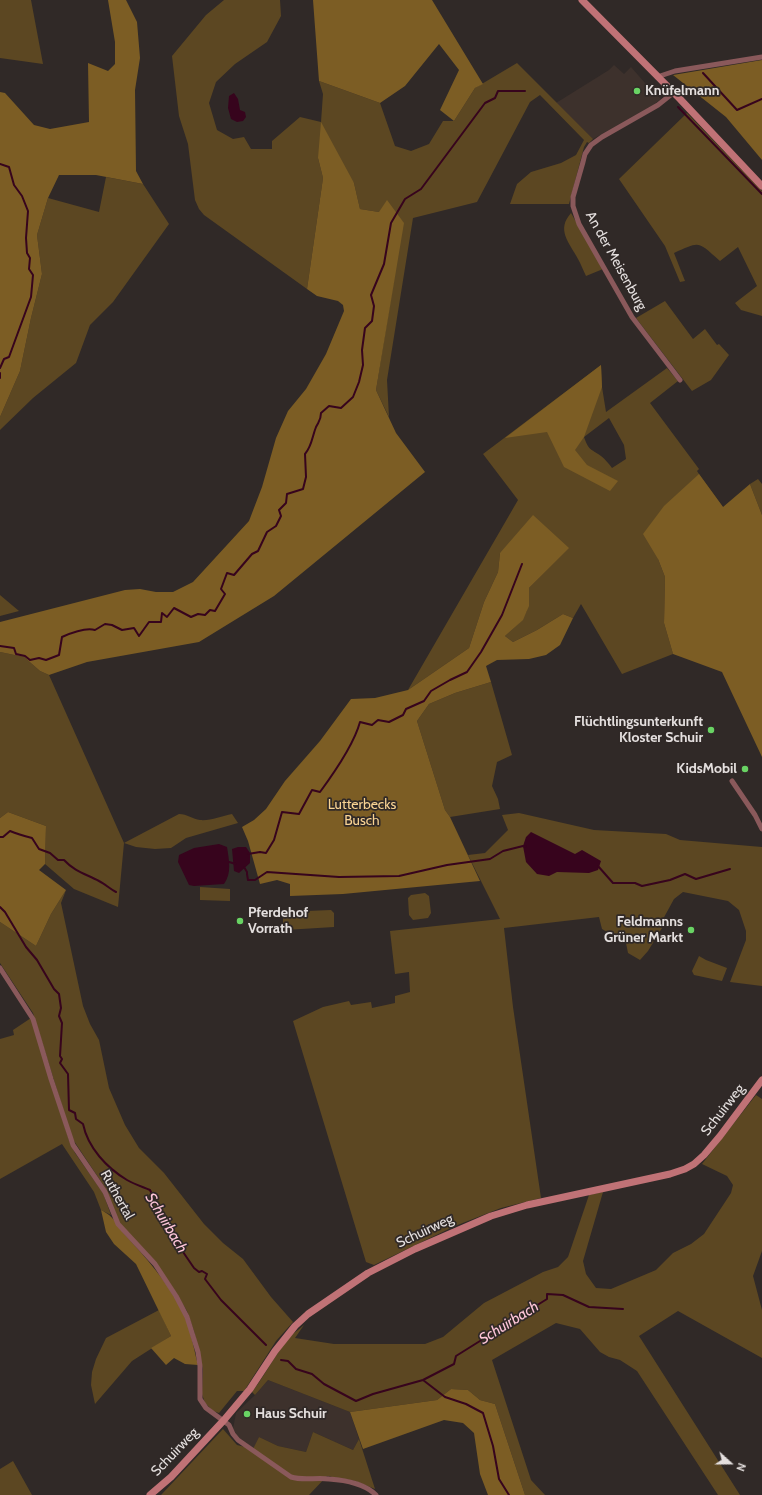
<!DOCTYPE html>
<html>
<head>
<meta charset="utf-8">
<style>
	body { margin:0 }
	#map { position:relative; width:762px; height:1495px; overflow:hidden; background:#302927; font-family:Cabin,sans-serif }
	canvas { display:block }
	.north { position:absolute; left:710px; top:1443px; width:40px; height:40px; -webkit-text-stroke:3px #302927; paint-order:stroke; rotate:111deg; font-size:11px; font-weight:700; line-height:16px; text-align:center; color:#e4dfde }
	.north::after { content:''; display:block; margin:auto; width:14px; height:18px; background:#e4dfde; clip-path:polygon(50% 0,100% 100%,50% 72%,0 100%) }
</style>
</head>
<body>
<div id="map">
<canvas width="762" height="1495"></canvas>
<div class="north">N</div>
</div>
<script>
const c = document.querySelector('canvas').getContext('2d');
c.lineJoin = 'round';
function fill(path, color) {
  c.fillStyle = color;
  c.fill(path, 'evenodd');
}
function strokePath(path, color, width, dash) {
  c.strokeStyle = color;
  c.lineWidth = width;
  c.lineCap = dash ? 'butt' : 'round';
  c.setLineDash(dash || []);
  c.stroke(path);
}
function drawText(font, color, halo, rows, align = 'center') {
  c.font = font + ' Cabin,sans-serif';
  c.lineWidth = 3.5;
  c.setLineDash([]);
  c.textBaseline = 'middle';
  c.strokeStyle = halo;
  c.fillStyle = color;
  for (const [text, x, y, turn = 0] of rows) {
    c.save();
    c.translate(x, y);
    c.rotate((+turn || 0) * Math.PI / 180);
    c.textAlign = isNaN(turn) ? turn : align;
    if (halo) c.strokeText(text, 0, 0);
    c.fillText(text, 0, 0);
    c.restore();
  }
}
fill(new Path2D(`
	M614,65L624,74L631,67L645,83L661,99L653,105L593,139L556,103L609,70Z
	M268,1380L350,1412L359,1439L353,1450L313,1432L306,1452L278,1446L259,1437L254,1449L237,1436L233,1429L236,1413L255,1395Z`), '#3d312c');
fill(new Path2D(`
	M0,0H31L43,64L0,58Z
	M224,0H280L281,16L267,42L235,64L216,82L209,103L217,130L233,139L244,137L251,149H272V141L300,117L321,122L323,94L319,81L380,103L395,146L411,151L429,144L443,121H454L475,88L517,63L593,139L589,143L587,142L584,147L569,204H510L517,184L531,172L561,163L576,155L584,140L540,95L530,102L477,202L413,218L387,380L389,417L376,390L403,222L379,212L360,209L354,183L318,158L323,178L307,289L204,215L199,209L195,200L188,144L179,116L172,56L206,15Z
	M687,113L762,191V316L741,310L735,303L757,286L738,247L720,261C697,241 701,241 674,253L685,281L680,282L665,246L619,179Z
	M106,177L143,184L169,224L113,302L90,325L76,363L33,398L0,430V417L20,371L31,318L42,274L37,235L48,198L99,212Z
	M571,213L603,269L586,276C583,270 581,264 578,259C569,242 556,230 571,213Z
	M665,301L693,339L705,329L717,345L719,344L729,355L711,380L692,391L636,318Z
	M601,365L602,387L606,412L667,368L678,381L650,403L699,469L697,471L699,474L723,507L658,559L665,577L664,623L673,654L622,674L581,604L573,618L563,614L537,630L513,642L505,636C525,618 529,616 529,588L568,548L500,553L498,572L484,602L469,648L408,690L518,500L483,454ZM609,418L624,445L626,459L612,468C609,464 605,459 601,456C590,448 589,451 584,437Z
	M758,479L762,484V515L750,484Z
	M0,595L19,611L0,616Z
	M0,652L24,657L40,671L49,675L124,843L179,814C187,814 193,819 200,820C210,821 222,816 232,814L238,823L186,838L171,848L155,849L136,847L124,843L118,907L74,889L45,864L46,826L8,812L0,818Z
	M491,682L512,755L497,762L492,786L498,799L500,809L450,817L445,810L417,721L429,704L455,693Z
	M519,813L594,830L666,834L680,840L762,847V986L730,982L746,940V931L739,910L728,901L683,892L674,899L662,921V928L648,951L640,960L628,953L626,943L602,929L599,917L504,928L513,1007L541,1198L501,1208L455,1226L374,1265L366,1262L293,1021L323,1007L349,1001L351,1005L371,1002L372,1008L395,1003V996L410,992L409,972L395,974L390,931L500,919L468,855L485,853L508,830L502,815Z
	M200,887L230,889V901L200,900Z
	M66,890L61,903L83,1006L90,1024L99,1040L109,1088L125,1125L139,1148L164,1173L204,1224L223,1243L243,1259L271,1297L293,1322L276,1341L244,1391H237L219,1413L213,1411L205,1403L202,1394L203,1369L194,1331L187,1311L175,1291L154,1260L125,1230L117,1219L104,1186L72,1138L33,1013L0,963V922L36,946L51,914Z
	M425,893L429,896L431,913L428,918L413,920L409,915L408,898L411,895Z
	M331,910L334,913V927L285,930L283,927V912Z
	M699,956L706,960L727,968L722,981L694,975L692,971Z
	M31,1018L69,1140L75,1153L103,1193L111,1215L101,1210L94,1192L62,1144L0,1179V1039L14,1035L13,1030Z
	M756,1095L762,1099V1251L753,1276L762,1310V1358L678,1311L639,1336L740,1495H718L637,1371L620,1360L609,1357L600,1352L580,1329L556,1323L492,1360L531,1480L545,1495H525L495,1404L480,1400L468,1390L451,1389L437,1400L350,1412L268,1380L255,1395L252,1392C266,1374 275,1354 290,1337C294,1332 300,1329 304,1325L295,1338L334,1344H425L443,1337L484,1303L543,1272L558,1267L568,1257L589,1195L603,1192L583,1261L586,1274L596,1288L611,1289L656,1270L673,1253L691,1244L704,1234L731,1193L733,1185L727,1176L702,1164Z
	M159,1310L171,1336L132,1361L95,1404L91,1385L92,1372L96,1359L106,1338Z
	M223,1429L237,1445L253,1449L259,1437L278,1446L306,1452L313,1432L353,1450L359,1439L375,1489L355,1481L327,1476L309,1495H161Z
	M13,1461L32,1495H0V1469Z`), '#5c4722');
fill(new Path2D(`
	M108,0H126L137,22L140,58L135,90L136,171L143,184L96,175H59L48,198L37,235L42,274L31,318L20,371L0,417V92L5,93L34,125L50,129L89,122L88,63L108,71L115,64V42Z
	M313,0H432L483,84L475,88L454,121L440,110L459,70L439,44L405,86L380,103L319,81Z
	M762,60V160L726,117L673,75Z
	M321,122L354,183L360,209L379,212L387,200L404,223L376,390L396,433L425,472L274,596L199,642L87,662L49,675L40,671L24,657L0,652V622L125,590L140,589L156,592H173L193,582L249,521L262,487L276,438L288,411L306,389L326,354L344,311L343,305L338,301L317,296L307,289L323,178L318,158Z
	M601,365L602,387L584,437L575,450L587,465L618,481L610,491L564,467L547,432L505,438Z
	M699,474L723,507L750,484L762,515V757L722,672L673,654L664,623L665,577L658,559L643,534L664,506Z
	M533,515L569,548L529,588V606L523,620L505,636L513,642L537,630L563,614L573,618L560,645L546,655L529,659L497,660L486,666L491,682L455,693L429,704L417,721L445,810L450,817L480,881L343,894L290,896V884L277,880L260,884L248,841L242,827L254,820L266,809L285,781L320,741L351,699L375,698L408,690L469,648L484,602L498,572L500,553Z
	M8,812L46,826L45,864L39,870L66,890L51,914L36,946L0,922V818Z
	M101,1210C115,1217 116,1224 126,1236C146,1258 166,1280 180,1307C190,1324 193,1346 198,1365L185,1364L174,1358L166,1365L151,1348L171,1336L136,1264L114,1244L106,1232Z
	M451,1389L468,1390L480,1400L495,1404L525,1495H488L480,1474L474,1433L463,1423L444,1420L363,1449L350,1412L437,1400Z`), '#7c5d24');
fill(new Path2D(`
	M234,93L238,99L240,110L245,112L246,117L243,121L237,122L231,119L228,108L229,96Z
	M531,832L575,854L582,850L601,861L598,870L589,873L557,872L549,876L537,874L526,862L523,846L526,837Z
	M219,844L227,847C229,860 232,873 224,884L194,886L189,885L178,862L179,855L194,848Z
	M238,847H246L250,853V863L239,873L234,871L232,849Z`), '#37041d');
strokePath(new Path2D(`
	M703,73L737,110L762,99
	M678,107L762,194
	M0,164L9,167L14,185L22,196L28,211L26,238L27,253L30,258L29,269L33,275L31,297L9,357L4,359L0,368
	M0,373V378
	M0,646L14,648L16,654L25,656L30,660L39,658L46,660L59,655L62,637C71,633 85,627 95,630L105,624L112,625L122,630L134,628L139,636L149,622H161L162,613L167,617L174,608L191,617L198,614L205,615L210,610L215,611L225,594L221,589L227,573L234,575L252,554L258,551L267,532L276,526L281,516L279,510L286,503L287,494L303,489L306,477L305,454C312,446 312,437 316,427C319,421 321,420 321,413L329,406L341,408L353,397L359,382L363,365L362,350L365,328L372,321L374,306L371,295L384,264L391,223L405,199L421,189L485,103L495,98L498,91H525
	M0,837H3L10,831C17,834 24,836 32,838L39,849L50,853L58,860H64C75,872 86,874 99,881C105,884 110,889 116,892
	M248,854L260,852L266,853L274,840L282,812L299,814L312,790L320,792C334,773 354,744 360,722L372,725L378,720L389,722L403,715L406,709L424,701L431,691L450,680L467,672L481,652L502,615L522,564
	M229,862L236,864
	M598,866L613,883H635L642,886L670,880L685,874L696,879L730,869
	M244,867L247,872V874L248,880H255L267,872L339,877L399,876L447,865L490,859L503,851L523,846L526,847
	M0,907L5,912L26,947L37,960L54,989L59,994L61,1008L59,1016L62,1023L60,1056L62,1059L60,1063L68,1074L69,1110L75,1113L76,1119L83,1124C88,1148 107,1168 127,1180C134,1184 143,1187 150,1190L168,1230L194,1268L199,1272L202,1271L207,1274L205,1279L221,1300L266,1345
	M281,1360L288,1361L296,1369L312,1374L324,1384L356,1401L373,1394L423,1380L454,1364L456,1356L547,1299V1294L563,1295L589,1307L623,1309
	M423,1380L445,1397L466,1404L483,1413L493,1446L499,1479L509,1495`), '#37041d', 2);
strokePath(new Path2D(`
	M657,77L675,71L762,57
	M673,93L658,105L602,137L591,145L585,154L583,162L573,197V206L579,224L632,317L680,380
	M732,781L755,815L762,829
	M0,968L33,1019L51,1079L73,1145L105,1192L118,1224L155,1264L176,1296L187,1317L198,1352L200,1366V1399L206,1408L229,1425L233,1434L238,1440L291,1477C304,1481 316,1477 329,1479C344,1480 365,1484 376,1495`), '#8a595b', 5);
strokePath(new Path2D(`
	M582,0L680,99L762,186
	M150,1495L171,1477L224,1420L250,1389L275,1351L295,1326L308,1314L368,1273L415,1249L491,1216L527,1205L670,1174L685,1169L694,1164L704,1155L720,1136L762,1080`), '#c07276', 7);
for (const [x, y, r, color] of [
	[637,91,4,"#69d364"],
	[711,730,4,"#69d364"],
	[745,769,4,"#69d364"],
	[240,921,4,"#69d364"],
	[691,930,4,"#69d364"],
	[247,1414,4,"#69d364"]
]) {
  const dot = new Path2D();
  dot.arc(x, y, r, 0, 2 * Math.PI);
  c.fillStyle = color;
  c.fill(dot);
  strokePath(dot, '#302927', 1.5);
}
drawText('bold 14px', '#e4dfde', '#302927', [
	["Knüfelmann",645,91],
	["Flüchtlingsunterkunft",703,722,"right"],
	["Kloster Schuir",703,738,"right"],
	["KidsMobil",737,769,"right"],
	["Pferdehof",248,913],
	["Vorrath",248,929],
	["Feldmanns",683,922,"right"],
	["Grüner Markt",683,938,"right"],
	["Haus Schuir",255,1414]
], 'left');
drawText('14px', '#e4dfde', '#302927', [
	["An der Meisenburg",616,261,61],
	["Schuirweg",723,1110,-52],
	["Ruthertal",117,1195,61],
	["Schuirweg",425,1231,-25],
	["Schuirweg",175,1452,-46]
]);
drawText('14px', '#f9d393', '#302927', [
	["Lutterbecks",362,805],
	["Busch",362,821]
]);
drawText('italic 15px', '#fdc5d8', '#302927', [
	["Schuirbach",166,1223,59],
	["Schuirbach",509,1323,-32]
]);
</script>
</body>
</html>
